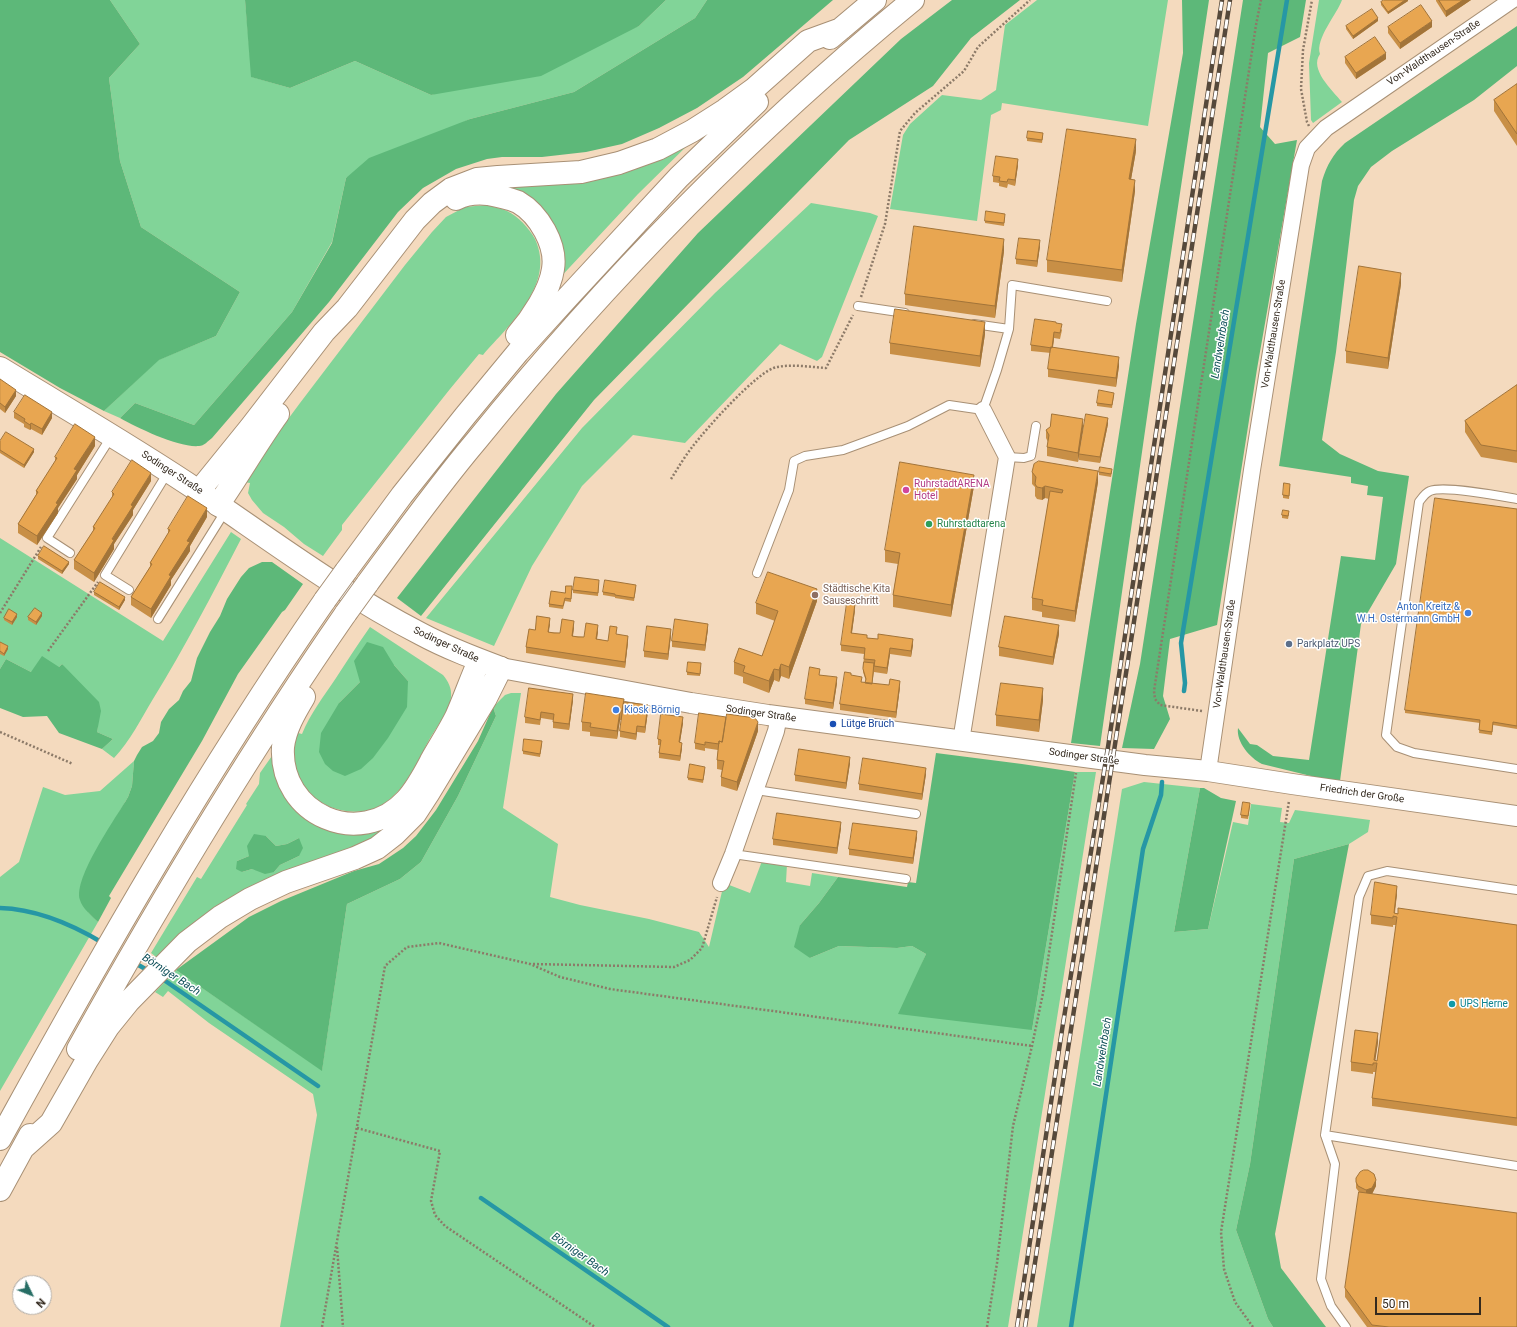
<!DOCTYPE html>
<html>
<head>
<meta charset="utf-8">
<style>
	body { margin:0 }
	#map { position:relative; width:1517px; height:1327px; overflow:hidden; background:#f4dabe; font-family:Roboto,sans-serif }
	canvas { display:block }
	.north { position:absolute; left:12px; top:1275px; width:40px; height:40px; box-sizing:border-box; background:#fff; border:1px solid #aeaaa5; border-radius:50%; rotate:133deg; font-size:11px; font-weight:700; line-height:16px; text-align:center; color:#342a1f }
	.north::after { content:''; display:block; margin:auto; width:14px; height:18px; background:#276e65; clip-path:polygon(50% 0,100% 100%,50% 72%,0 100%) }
	.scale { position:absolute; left:1375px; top:1297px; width:106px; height:18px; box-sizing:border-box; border:2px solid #342a1f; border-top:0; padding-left:5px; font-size:12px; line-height:14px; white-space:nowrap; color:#342a1f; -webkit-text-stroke:3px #fff; paint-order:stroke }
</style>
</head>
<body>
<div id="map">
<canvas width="1517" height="1327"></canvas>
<div class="north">N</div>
<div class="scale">50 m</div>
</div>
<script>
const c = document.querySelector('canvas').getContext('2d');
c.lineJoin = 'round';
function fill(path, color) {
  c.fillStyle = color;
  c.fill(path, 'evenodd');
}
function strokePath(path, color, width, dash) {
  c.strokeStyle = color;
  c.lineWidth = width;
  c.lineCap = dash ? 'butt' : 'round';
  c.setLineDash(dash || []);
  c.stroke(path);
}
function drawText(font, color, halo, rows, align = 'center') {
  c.font = font + ' Roboto,sans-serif';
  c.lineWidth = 3;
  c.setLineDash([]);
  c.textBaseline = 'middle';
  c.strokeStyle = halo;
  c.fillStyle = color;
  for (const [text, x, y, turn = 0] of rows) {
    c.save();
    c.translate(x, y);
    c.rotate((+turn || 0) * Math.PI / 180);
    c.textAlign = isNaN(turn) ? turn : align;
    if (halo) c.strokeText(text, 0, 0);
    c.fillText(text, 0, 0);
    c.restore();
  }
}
fill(new Path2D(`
	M110,0H245L252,77L290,88L355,61L431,95L639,26L666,0H707L695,18L574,92L470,119L346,178L332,242L292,312L194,425L135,403L120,418L104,411L158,360L216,336L240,292L141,227L120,161L109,78L140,44Z
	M1037,0H1168L1148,126L1002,103L1001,110L991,115L977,221L890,209L903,135L910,124L942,95L981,100L996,90L1005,25Z
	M1319,0H1342C1337,14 1315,39 1320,54C1309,69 1332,90 1342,102L1313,123L1311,120L1309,63Z
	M697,136L638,194L556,282L555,245L485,184Z
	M811,203L870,213L878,216L822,357L817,361L780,344L685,443L633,435L582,486L532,566L494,646L426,618L582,428L715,293Z
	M486,205C493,207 500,208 507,211C518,216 529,228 535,239C556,284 510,324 483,355L479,354L450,389L342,525V530L323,556L304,544L284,527L263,513L252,500L248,493L250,483L244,482L257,461L300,403L405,265L432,232L446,217L465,207Z
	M231,532L241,539C213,593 185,647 153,699C141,719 130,741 114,758L102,749L113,739L97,732L98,723L62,664L59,667L31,672L6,659L0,669V538L163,641Z
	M370,627L443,675C448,681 452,688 451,697C450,710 436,728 429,740C411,774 393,818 346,811C331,809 317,802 307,790C293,774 291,752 298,733L302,734C310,714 324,696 336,678C347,661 358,644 370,627ZM394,665L408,681L339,703L360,682Z
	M511,693H521L503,808L558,844L550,897L580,905L649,919L699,932L709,947L724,883L750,893L762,861L787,864L786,882L810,886L812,873L838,877L819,903L800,925L810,958L839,946L897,948L912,946L926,954L920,968L1032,1030L1075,772H1096L1008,1327H280L317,1115L313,1094L209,1023L168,991L163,997L155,992L176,970L322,1070L347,904L400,879L421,862L458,796L496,716L493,707L505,695Z
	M274,753L303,810L400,823L160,960L151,953L197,877L201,879L247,805L246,804L259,784L260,773ZM266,836L276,846L287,844L299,838V856L280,865L274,872L252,869L242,872L237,861L249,856Z
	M134,761L132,786L128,797L101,844L88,912L98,922L0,1091V877L19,862L43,787L65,795L100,791Z
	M1144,782L1200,788L1174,932L1208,929L1233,822L1248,825L1251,804L1282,808L1280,822L1289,823L1295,810L1370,820L1368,832L1349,844L1294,859L1250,1164L1236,1230L1268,1319L1273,1327H1037L1122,789Z`), '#81d498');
fill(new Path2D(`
	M0,0H110L140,44L109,78L120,161L141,227L240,292L216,336L159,360L104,411L60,388L0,352Z
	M245,0H666L639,26L541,76L431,95L355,61L290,88L251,77Z
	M707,0H833L743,77L697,108L659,128L622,144L586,152L542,157H502L487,159L456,169L423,188L398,212L329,302L212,438C208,441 204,446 199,446C179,448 138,428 120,418L135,403L194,425L292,312L332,243L346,178L369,158L470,119L574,92L695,18Z
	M952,0H1020L971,38L933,86L849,140L594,400L421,616L397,598L556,394L698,233L901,39Z
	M1182,0H1209L1159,333L1100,746L1071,743L1136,324L1183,53Z
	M1243,0H1306L1300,37L1268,53L1260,127L1275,144L1297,140L1257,369L1217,625L1170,639L1163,696L1170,719L1154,749L1122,748L1140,664Z
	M1517,26V66L1474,100L1392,151L1371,167L1358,186L1354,200L1336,352L1322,440L1340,454L1378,471L1409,476L1396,564L1361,624L1340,781L1315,777L1262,764C1250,758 1236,742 1238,728L1250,744L1257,745L1273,756L1309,760L1341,556L1375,560L1383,497L1367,495L1368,486L1351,483V477L1279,466L1322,181C1327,165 1333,154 1345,143Z
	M262,562H272L303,584L285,610L282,612L238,674L202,741L109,896L111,898L98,922C92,916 82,908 80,900C73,878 116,818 128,797L132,786L134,761L137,755L142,747L153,741L159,733L161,722L169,709L179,700L183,691L191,681L197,658L210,632L220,616L227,599L241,577L249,568Z
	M367,642L383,647L394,665L408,681L407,707L388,738L373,758L361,769L345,776L333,771L325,764L319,752L321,733L339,703L360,682L354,661Z
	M42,656L59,667L62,664L99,702L101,711L97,732L113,739L102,749L59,733L47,716L23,717L0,708V669L6,659L31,672Z
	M493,707L496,716L458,796L421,862L400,879L347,904L322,1071L176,970L249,917L281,901L354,871L379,864L403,848L416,836L436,810L478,741Z
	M936,753L1022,764L1075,772L1032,1030L898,1014L926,954L912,946L897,948L839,946L810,958L794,947L800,925L819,903L838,877L907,887L908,882L916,883Z
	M1200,788H1204L1221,798L1236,801L1208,929L1174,932Z
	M254,834L266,836L276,846L287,844L299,838L303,848L299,856L280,865L274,872L265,874L252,869L242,872L236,869L237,861L249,856L247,846Z
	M1349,844L1275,1234L1281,1268L1326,1327H1273L1268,1319L1236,1230L1250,1164L1294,859Z`), '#5db879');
strokePath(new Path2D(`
	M1184,691L1185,683L1181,643L1287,0
	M0,908C36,909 73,925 103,943
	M133,962L149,971
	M161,978L318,1086
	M481,1198L668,1327
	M1071,1327L1143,849L1161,795L1162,782`), '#2697a5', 4.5);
const service = new Path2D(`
	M858,306L905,313
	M974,324L1009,329
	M1007,457L1024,458L1031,456L1036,426
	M1517,499C1500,496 1444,485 1430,491C1425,493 1422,498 1419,502L1386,735L1397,747L1414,753L1517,769
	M70,553L47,538L111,437
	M757,573L789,490L794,461L805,456L843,450L873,439L908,426L949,405L983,410L997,370L1009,329L1012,285L1107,301
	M129,590L105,575L168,472
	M158,619L226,510
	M756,790L916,814
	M733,854L906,879
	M1517,890L1387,871L1368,876L1359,897L1325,1135L1517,1166
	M1325,1135L1335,1164L1321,1279L1331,1306L1346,1327`);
const minor = new Path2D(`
	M961,741L1007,457L983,410
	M1208,771L1252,470L1301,165L1307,148L1326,128L1512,0
	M721,883L733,854L776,731L779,716`);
const tertiary = new Path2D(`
	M501,668L691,703L768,715L1145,765L1208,771L1292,784L1517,816`);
const secondary = new Path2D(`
	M0,368C67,409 135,448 200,492C272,541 343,594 421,634C447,648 474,658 501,668`);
const motorway = new Path2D(`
	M830,38L875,0
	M456,199C465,194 478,193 488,194C499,196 508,198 518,202C539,214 557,245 553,269C550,291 531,319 517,335
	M199,491L250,428L324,332L347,308L415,220L432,203L451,189L477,179L498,177L581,172L619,163L658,149L692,131L725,110L754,89L808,41L841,29
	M218,505C239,475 257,443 278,414
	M346,571L402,495L465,416L518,352L567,298L679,177L757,102
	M367,584C403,535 438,486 477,440C607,280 753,131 913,0
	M304,697C295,712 285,729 283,747C279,815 360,850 406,800C417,788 424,774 432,759C440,745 449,731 456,717C464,699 471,679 479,661
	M78,1049C161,900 249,753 346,613
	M0,1139C101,955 205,773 325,600
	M23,1148L51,1123L87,1060L108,1027L129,1001L187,942L220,917L250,899L286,882L355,858L377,848L395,834L415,814L428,794L486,698L501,668
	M0,1190L30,1135`);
strokePath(service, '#a89075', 10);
strokePath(minor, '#a89075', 18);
strokePath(tertiary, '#a89075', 22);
strokePath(secondary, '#a89075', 24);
strokePath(motorway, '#a89075', 24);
strokePath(new Path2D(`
	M1309,126L1307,122L1301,89L1303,50L1312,0
	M861,297L885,224L900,131L915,113L964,71L978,47L1030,0
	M671,479C678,468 685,456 693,446C706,429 758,370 777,367C793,364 810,367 826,368L853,315
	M0,613L41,547
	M48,651L98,582
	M1202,711L1160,705L1155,699L1154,691L1256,25L1261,0
	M0,732L73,764
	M533,964L674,967L690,960L702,948L717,897
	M357,1128L440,1151L431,1201L435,1215L445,1226L595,1327
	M337,1247L343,1327
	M322,1327L385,966L407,947L439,943L530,964L560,977L610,989L1032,1046
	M987,1327L997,1263L1013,1126L1032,1046L1043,993L1076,773
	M1253,1327L1235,1302L1224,1269L1221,1232L1289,801`), '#8c7a68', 2.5, [2, 2]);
strokePath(service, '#fff', 8);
strokePath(minor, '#fff', 16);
strokePath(tertiary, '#fff', 20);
strokePath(secondary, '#fff', 22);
strokePath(motorway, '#fff', 22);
const rail = new Path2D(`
	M1017,1327L1062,1030L1108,747L1222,0
	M1025,1327L1230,0`);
strokePath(rail, '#56493b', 4.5);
strokePath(rail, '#fff', 3, [9]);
const motorwayBridge = new Path2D(`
	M325,600L346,571
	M346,613L367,584`);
strokePath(motorwayBridge, '#a89075', 24, []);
strokePath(motorwayBridge, '#fff', 22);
fill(new Path2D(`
	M1408,0V1L1388,14L1381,5V2Z
	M1436,0H1471L1446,17L1436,1Z
	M1378,21L1353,39L1346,29V26Z
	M1388,27H1432L1400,49L1388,33Z
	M1345,57L1386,59L1356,79L1345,63Z
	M1517,84V146L1494,111V100Z
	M1043,136L1042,143L1027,141V138Z
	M1136,151L1131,179L1135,191L1122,282L1047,272V260Z
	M1018,165L1015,186L1008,184L1007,188L999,186V183L993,182V176Z
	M1005,217L1004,226L985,223V221Z
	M1040,246L1037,267L1016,264V259Z
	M1004,251L995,318L905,305V294Z
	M1401,284L1388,369L1346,363V351Z
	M1056,323L1062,330L1060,339L1054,338L1053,347L1119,366L1116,387L1048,377V369L1051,353L1031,351V345Z
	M985,334L980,367L890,354V343Z
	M0,379L16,396L5,413L0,409Z
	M1517,385V463L1481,457L1465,432V421Z
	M1114,395L1112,408L1097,406V403Z
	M14,412L52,418L42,435L31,429L30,430L24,427V424L14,418Z
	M1108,424L1100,463L1079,460V454Z
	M1083,428L1078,462L1047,456V447L1048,442L1046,438V430Z
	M0,441L34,452L24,468L0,453Z
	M95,446L77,475V479L58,508V513L37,545L18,533V524L36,495V491L55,462V457Z
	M1032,472L1098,482L1075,622L1042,617V612L1032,610V598L1049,499L1045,498L1042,500L1037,499L1035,496V487L1032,484Z
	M1099,472H1112L1111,477L1099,475Z
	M151,481L133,510V515L114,544V549L94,582L74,569V560L93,531V527L112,498V492Z
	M974,486L951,617L893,607V595L898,564L885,562V550Z
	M1290,487L1289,499L1283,498V495Z
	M1517,509V729L1493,725L1492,735L1479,733L1480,723L1405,713V710Z
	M1289,514L1288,519L1282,518V515Z
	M207,517L190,546V551L171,580V585L151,618L131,605V597L150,567V563L168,534V529Z
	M38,556L69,564L62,574L38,559Z
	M599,583L598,596L573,593V590Z
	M636,588L634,601L615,598V597L603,595V592Z
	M572,589L571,602L565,601L563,609L549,607V604L565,593Z
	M94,592L125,600L119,610L94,595Z
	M817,601L789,679L781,676L779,682L774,680L769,693L743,683V677L734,674V662L762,656L775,621L756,614V603Z
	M855,610L852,633L867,638L913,645L911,657L890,654L887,674L874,672L872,684L900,687L896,718L840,710V704L851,675L862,683H865L866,681L863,672L864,654L841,651V645Z
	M42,616L36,625L28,620V617Z
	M17,617L12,625L4,620V618Z
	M550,624L548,632L560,633L574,627L573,636L584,637L598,631L597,639L608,641L617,635L628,642L625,668L526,653V647L535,630Z
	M708,629L705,651L672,647V641Z
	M1059,634L1053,665L999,656V647Z
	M671,635L668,660L644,657V651Z
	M0,642L8,649L4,656L0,654Z
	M701,666L700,676L687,675V672Z
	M820,675L837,683L833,709L805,704V699Z
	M573,700L569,730L553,728V720L541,718L540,725L525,723V717Z
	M1043,700L1039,732L996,726V715Z
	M624,702L648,711L645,733L637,732L636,740L620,737V731L622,720H620L617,739L590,736V732L582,731V722Z
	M683,723L680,742L682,748L680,761L659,758V753L660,745H658V739Z
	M758,731L737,791L721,786V777L722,770L717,769V760L718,750L705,748V751L695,749V743Z
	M542,744L540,757L523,754V751Z
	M850,763L846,789L795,781V775Z
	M705,770L703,783L688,780V778Z
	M926,774L922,800L859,790V784Z
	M1250,806L1248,819L1241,818V815Z
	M841,828L837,854L773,845V839Z
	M917,837L913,864L849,855V849Z
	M1397,894L1395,913L1517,925V1126L1372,1106V1098L1376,1072H1373V1074L1351,1071V1062L1378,1042L1375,1060L1377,1061L1396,925H1393V927L1371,924V915Z
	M1356,1178L1376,1186L1372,1194L1517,1327H1367L1345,1297V1288L1359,1192L1356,1188Z`), '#c88f46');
fill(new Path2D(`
	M1405,0H1408V1L1388,14V12Z
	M1463,0H1471L1446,17V11Z
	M1378,18V21L1353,39V36Z
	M1432,21V27L1400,49V43Z
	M1386,53V59L1356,79V73Z
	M1136,139V151L1129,191V179Z
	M1018,159V165L1015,186V180Z
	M1135,180V191L1122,282V270Z
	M1004,239V251L995,318V306Z
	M1040,240V246L1037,267V261Z
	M1401,273V284L1388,369V358Z
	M985,322V334L980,367V356Z
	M1054,332V338L1052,354V348Z
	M1119,357V366L1116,387V378Z
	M16,390V396L5,413V407Z
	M52,412V418L42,435V429Z
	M1108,418V424L1100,463V457Z
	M1083,419V428L1078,462V453Z
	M31,423V429L30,430V425Z
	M95,437V446L77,475V479L58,508V513L37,545V536L74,469Z
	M34,449V452L24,468V465Z
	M1098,471V482L1075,622V611Z
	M151,473V481L133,510V515L114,544V549L94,582V573L131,505Z
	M974,475V486L951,617V605Z
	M1045,486V498L1042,500V488Z
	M207,508V517L190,546V551L171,580V585L151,618V609L187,541Z
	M69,562V564L62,574V571Z
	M817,589V601L789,679V667Z
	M125,597V600L119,610V607Z
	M855,604V610L851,639V633Z
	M42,613V616L36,625V622Z
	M17,614V617L12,625V622Z
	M550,618V624L548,638V632Z
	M574,621V627L572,642V636Z
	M708,624V629L705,651V645Z
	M598,625V631L596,645V639Z
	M1059,625V634L1053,665V657Z
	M671,629V635L668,660V654Z
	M628,636V642L625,668V662Z
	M913,639V645L911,657V651Z
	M8,646V649L4,656V654Z
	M890,648V654L887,674V668Z
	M781,664V676L779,682V670Z
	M774,669V680L769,693V681Z
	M837,677V683L833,709V703Z
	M900,681V687L896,718V712Z
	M1043,688V700L1039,732V720Z
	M573,694V700L569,730V724Z
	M648,705V711L645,733V727Z
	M620,711V720L617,739V731Z
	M683,717V723L679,748V742Z
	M758,722V731L737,791V782Z
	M637,726V732L636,740V734Z
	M682,743V748L680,761V756Z
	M850,757V763L846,789V783Z
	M926,768V774L922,800V794Z
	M841,822V828L837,854V848Z
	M917,831V837L913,864V858Z
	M1397,886V894L1394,916V913Z
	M1378,1033V1042L1375,1063L1374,1060Z
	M1376,1180V1186L1372,1194L1366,1196V1190Z`), '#a27439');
const building = new Path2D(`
	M1384,0H1405L1388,12L1381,2Z
	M1439,0H1463L1446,11Z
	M1421,5L1432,21L1400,43L1388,27Z
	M1372,9L1378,18L1353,36L1346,26Z
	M1375,37L1386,53L1356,73L1345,57Z
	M1517,84V134L1494,100Z
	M1067,129L1136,139L1129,179L1135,180L1122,270L1047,260Z
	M1028,131L1043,133L1042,140L1027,138Z
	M996,156L1018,159L1015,180L1008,179L1007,182L999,181L1000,177L993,176Z
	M986,211L1005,214L1004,223L985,221Z
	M914,226L1004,239L995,306L905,294Z
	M1019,238L1040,240L1037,261L1016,259Z
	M1359,266L1401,273L1388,358L1346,351Z
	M895,309L985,322L980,356L890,343Z
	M1035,319L1056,322V323L1062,324L1060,333L1054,332L1052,348L1031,345Z
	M1051,347L1119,357L1116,378L1048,369Z
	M0,379L16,390L5,407L0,403Z
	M1517,385V451L1481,445L1465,421Z
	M1099,390L1114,393L1112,405L1097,403Z
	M25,395L52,412L42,429L31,423L30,425L24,421L25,419L14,412Z
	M1052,414L1083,419L1078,453L1047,447L1049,435L1046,430L1050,427Z
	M1086,414L1108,418L1100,457L1079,454Z
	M75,424L95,437L74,469L77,470L56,503L58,504L37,536L18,524L38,492L36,491L57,458L55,457Z
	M6,432L34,449L24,465L0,450V441Z
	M132,460L151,473L131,505L133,506L112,539L114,540L94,573L74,560L95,528L93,527L114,494L112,492Z
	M1039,461L1098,471L1075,611L1042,605L1043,600L1032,598L1050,491L1062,493L1063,490L1045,486L1042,488L1037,487L1035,484L1036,477L1032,472L1034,464Z
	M900,462L974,475L951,605L893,595L900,553L885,550Z
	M1100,467L1112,469L1111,474L1099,472Z
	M1284,483L1290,484L1289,496L1283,495Z
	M188,496L207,508L187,541L190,542L169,575L171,576L151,609L131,597L152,564L150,563L170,530L168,529Z
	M1435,498L1517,509V726L1493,722L1492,732L1479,730L1480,720L1405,710Z
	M1283,510L1289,511L1288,516L1282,515Z
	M44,546L69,562L62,571L38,556Z
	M768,572L817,589L789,667L781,664L779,670L774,669L769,681L743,672L745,666L734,662L739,648L762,656L778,611L756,603Z
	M575,577L599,580L598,593L573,590Z
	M605,580L636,585L634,598L615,595V594L603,592Z
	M100,582L125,597L119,607L94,592Z
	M566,586H572L571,599L565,598L563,606L549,604L551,591L565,593Z
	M847,603L855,604L851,633L867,635V638L878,639V634L913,639L911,651L890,648L887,668L874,666L875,660L864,659L865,648L841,645Z
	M35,608L42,613L36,622L28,617Z
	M9,609L17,614L12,622L4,618Z
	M537,616L550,618L548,632L554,633H560L562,619L574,621L572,636L578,637H584L586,623L598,625L596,639L608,641L610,626L617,627L616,634L628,636L625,662L526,647L529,629L535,630Z
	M1005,616L1059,625L1053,657L999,647Z
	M675,619L708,624L705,645L672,641Z
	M647,626L671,629L668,654L644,651Z
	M0,642L8,646L4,654L0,651Z
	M688,662L701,663L700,674L687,672Z
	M864,662L874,663L872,684L865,683L866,679L863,669Z
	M810,667L820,669L819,675L837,677L833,703L805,699Z
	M845,672L851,673V675L862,677L861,682L889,685L890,679L900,681L896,712L840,704Z
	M1001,683L1043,688L1039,720L996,715Z
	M529,688L573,694L569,724L553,722L554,714L541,712L540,720L525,717Z
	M586,693L624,699L622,711H620L617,731L590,727L591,723L582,722Z
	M624,702L648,705L645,727L637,726L636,734L620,731Z
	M699,713L726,717L722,742L719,741V744L705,742V745L695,743Z
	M661,714L683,717L679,742L682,743L680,756L659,753L661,740L658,739Z
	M727,714L755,718L758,722L737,782L721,777L724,761L717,760L719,741L722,742Z
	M524,739L542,741L540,754L523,751Z
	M799,749L850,757L846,783L795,775Z
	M863,758L926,768L922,794L859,784Z
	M690,764L705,767L703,780L688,778Z
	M1243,802L1250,803L1248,816L1241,815Z
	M777,813L841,822L837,848L773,839Z
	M853,823L917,831L913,858L849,849Z
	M1375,882L1397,886L1394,913L1398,914V908L1517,925V1118L1372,1098L1377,1063H1373V1065L1351,1062L1355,1030L1378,1033L1374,1060L1377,1061L1397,917L1393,916V918L1371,915Z
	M1364,1170H1368L1374,1174L1376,1180L1372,1188L1366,1190L1358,1186L1356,1182V1178L1360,1172Z
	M1359,1192L1517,1213V1327H1389L1372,1325L1345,1288Z`);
fill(building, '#e8a651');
strokePath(building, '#a27439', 1);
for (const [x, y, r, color] of [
	[906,490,4,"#d1479c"],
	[929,524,4,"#2e9e5b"],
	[815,595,4,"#8d6e63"],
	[1468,613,4,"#3f7fe0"],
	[1289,644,4,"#5c6f8a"],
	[616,710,4,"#3f7fe0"],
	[833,724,4,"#1a4fb4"],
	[1452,1004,4,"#0f9aa8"]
]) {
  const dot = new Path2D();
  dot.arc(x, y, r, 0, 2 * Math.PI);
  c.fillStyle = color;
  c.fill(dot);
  strokePath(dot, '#fff', 1.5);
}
drawText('10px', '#342a1f', '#fff', [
	["Von-Waldthausen-Straße",1434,53,-34],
	["Von-Waldthausen-Straße",1274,334,-81],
	["Sodinger Straße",172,473,33],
	["Sodinger Straße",446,645,25],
	["Von-Waldthausen-Straße",1225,654,-82],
	["Sodinger Straße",761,714,8],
	["Sodinger Straße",1084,757,8],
	["Friedrich der Große",1362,794,8]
]);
drawText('10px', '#b23c85', '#fff', [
	["RuhrstadtARENA",914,484],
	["Hotel",914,496]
], 'left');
drawText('10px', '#27864d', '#fff', [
	["Ruhrstadtarena",937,524]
], 'left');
drawText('10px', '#785e54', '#fff', [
	["Städtische Kita",823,589],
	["Sauseschritt",823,601]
], 'left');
drawText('10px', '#366cbe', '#fff', [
	["Anton Kreitz &",1460,607],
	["W.H. Ostermann GmbH",1460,619],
	["Kiosk Börnig",624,710,"left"]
], 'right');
drawText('10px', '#4e5e75', '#fff', [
	["Parkplatz UPS",1297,644]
], 'left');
drawText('10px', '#164399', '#fff', [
	["Lütge Bruch",841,724]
], 'left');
drawText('10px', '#0d838f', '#fff', [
	["UPS Herne",1460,1004]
], 'left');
drawText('italic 11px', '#10505a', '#fff', [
	["Landwehrbach",1221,344,-81],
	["Börniger Bach",171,975,33],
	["Landwehrbach",1103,1052,-81],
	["Börniger Bach",580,1255,35]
]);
</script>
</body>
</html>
